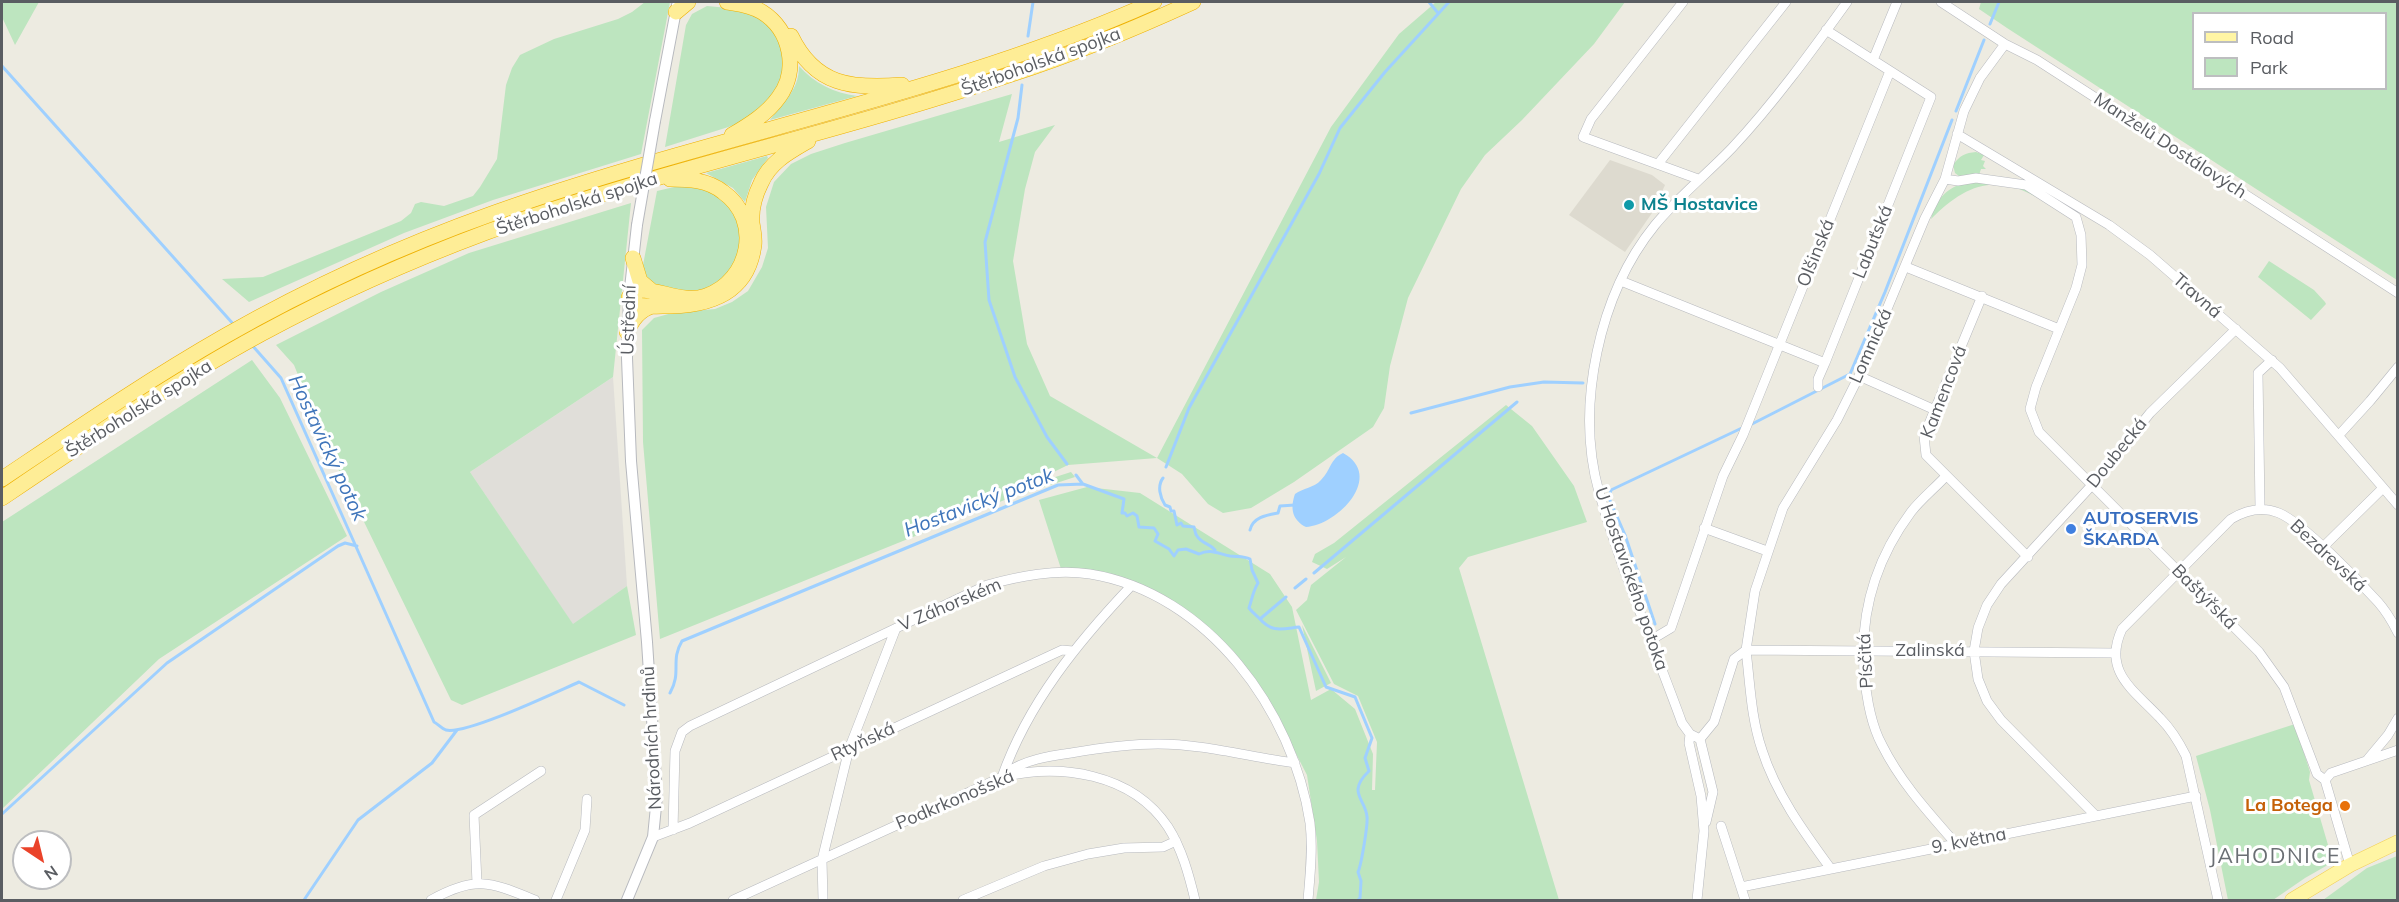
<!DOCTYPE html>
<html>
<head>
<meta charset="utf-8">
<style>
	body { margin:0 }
	#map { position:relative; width:2399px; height:902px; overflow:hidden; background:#edebe1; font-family:Mulish,sans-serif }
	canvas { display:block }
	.frame { position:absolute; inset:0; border:3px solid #5a5d62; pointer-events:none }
	.legend { position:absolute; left:2192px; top:12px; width:195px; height:78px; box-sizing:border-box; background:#fff; border:2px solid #bdbec0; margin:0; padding:8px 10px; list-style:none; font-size:18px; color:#5a5d62 }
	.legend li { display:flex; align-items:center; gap:12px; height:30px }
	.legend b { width:30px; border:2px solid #bdbec0 }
	.north { position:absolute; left:12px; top:830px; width:60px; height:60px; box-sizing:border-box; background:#fff; border:2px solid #bdbec0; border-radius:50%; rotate:145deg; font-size:16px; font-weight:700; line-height:24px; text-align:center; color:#5a5d62 }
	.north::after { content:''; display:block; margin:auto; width:21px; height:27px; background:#ea432a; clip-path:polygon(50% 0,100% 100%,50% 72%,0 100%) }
</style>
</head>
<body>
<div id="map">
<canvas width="2399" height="902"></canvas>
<div class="frame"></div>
<ul class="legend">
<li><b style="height:8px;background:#fff5a4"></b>Road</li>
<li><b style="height:16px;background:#bde5bf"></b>Park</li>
</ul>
<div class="north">N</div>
</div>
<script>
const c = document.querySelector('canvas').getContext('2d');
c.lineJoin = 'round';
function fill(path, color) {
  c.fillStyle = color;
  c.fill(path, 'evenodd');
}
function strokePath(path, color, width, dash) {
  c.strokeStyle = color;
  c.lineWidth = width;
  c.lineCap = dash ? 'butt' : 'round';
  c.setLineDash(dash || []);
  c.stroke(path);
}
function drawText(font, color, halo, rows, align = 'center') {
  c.font = font + ' Mulish,sans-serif';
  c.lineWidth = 6;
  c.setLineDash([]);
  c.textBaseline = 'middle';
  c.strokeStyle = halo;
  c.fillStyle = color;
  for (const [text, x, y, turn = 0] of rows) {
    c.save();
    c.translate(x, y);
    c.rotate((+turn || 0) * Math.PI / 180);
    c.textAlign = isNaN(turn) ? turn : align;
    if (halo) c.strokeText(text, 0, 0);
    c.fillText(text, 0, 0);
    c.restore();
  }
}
fill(new Path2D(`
	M613,377L627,586L573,625L470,472Z`), '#e0ded9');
fill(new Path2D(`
	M1610,160L1652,175L1665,185L1652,213L1625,252L1569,215Z`), '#dddacf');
fill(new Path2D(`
	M2,2H39L15,45L2,17Z
	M645,2H670L641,154L493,200L404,233L249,302L222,279L263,277L401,221L411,213L415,204L421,202L444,206L473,196L480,187L497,159L506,85L512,68L520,55L554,39L618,19L632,12Z
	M1436,2H1625L1594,44L1522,120L1485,155L1461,189L1408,298L1390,366L1384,408L1373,427L1294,482L1251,508L1223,513L1208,504L1182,474L1157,458L1068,465L1021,488L1071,472L1075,477L1007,499L660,639L643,442L642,330L654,318L672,313L715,309L732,302L748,291L762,267L768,248L766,207L774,182L791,164L811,154L845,143L1012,94L999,142L1055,125L1035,152L1025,189L1013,261L1027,344L1050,396L1157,458L1331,127L1399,34Z
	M1981,2H2397V280L2007,28L1979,9ZM2194,14H2386V88H2194Z
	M707,6L740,9L766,21L781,42L784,75L769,100L741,123L665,147L686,25L692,14Z
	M799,66C814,83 834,93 857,96L770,120C783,102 799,91 799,66Z
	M1976,152L1984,155L1981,160L1985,161L1983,166L1986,169H1981L1979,175L1959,176L1955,173L1953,165C1960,155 1965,153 1976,152Z
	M767,156L768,158L752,180L745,202L733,188L706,173Z
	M1967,182C1987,182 2021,182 2036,197C1993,172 1963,187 1931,219C1936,198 1947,188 1967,182Z
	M687,184L710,190L735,211L742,239L735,267L710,289L689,294L656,285L647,278L645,272L643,265L657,191Z
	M631,203L613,377L470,472L573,624L627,586L636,635L462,705L451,700L325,442L294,365L276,345L381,292L469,253Z
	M2269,261L2314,290L2325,302L2326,304L2311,320L2258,277Z
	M252,360L280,398L347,536L159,659L2,809V522Z
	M1506,405L1532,426L1574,486L1587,522L1468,557L1459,568L1559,900H1316L1319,882L1317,841L1307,775L1275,713L1236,656L1191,614L1132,583L1062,572L1039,500L1087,487L1140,493L1270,574L1292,607L1311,700L1331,689L1355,709L1373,754L1372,790H1375L1377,742L1358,696L1334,684L1296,610L1307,600L1311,585L1346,557L1327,569L1312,562L1315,554L1334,543Z
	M1302,625L1331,683L1316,691Z
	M2295,724L2310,772L2309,780L2333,862L2305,878L2273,900H2228L2210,810L2196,756Z
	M2397,856V900H2323L2367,868Z`), '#bde5bf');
fill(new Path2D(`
	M1343,453C1385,476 1338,525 1306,527C1292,520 1290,508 1295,494C1303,488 1314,488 1321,480C1331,470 1330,459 1343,453Z`), '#9fd0ff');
strokePath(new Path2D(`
	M1429,2L1438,13
	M1990,24L1999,2
	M1028,36L1033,2
	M2,66L235,326
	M1022,85L1018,118L985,242L989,300L1015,377L1047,437L1067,464
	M1956,111L1984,40
	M251,344L281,378L434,722C438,724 442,729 446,730C466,735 556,692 579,682L624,705
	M1411,413L1510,387L1544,382L1583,383
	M1750,425L1850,374L1885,292L1952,120
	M1166,467L1189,408L1319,174L1340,128L1385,72L1449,2
	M1076,475L1082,483
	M1163,478C1157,486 1160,497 1165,505L1170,507L1171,511H1174L1177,525L1181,523L1183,526L1194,527C1195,530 1195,534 1197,536C1201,543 1210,544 1215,550
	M1250,530C1253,517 1267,515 1278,513L1280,506L1295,505
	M1314,573L1517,402
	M1295,588L1306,579
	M1260,619L1286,597
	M1655,624L1625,535L1609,498L1611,490L1744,427
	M670,693C682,672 670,661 682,641L1058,485L1083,484L1124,499L1122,513H1125L1127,516L1133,513L1137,516L1139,527L1154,528L1158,534L1155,541L1169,549L1174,556L1178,550L1186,549L1199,554C1211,548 1218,554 1230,556C1237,557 1244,556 1250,559L1252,570L1258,583C1253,591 1252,599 1249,608C1252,612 1255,614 1259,618C1272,633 1281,629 1299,627L1326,687L1355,697L1372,738L1365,758L1369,771C1346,793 1366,799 1367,817C1368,825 1361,866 1358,872L1361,881L1360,898L1358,900
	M2,814L167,663L338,546L345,543L357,546
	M304,900L358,820L432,763L457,730`), '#9fd0ff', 3);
const minor = new Path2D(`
	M1683,2L1591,119L1583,137L1698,179
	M1941,2L2005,44L2037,60L2398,293
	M1873,60L1897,2
	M1957,134L2109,225L2150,255L2280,368L2398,505
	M1658,164L1786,2
	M1945,179L1958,181L1976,178L2026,185L2076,217L2081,235L2082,265L2076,288L2036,387L2030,409L2039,432L2259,652L2284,687L2317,774L2325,780L2350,865
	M1906,267L2059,329
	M1621,281L1825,363
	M1982,296L1924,436L1926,455L2028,557
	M1859,376L1935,410
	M1818,387V379L1825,363L1931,97L1826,30
	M2339,435L2370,401L2398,367
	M1946,476C1935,488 1921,499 1911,512C1876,559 1860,612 1864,670C1866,695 1870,723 1882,745C1901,783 1929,813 1956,844
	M2260,508L2258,373L2272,360
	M1704,528L1767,551
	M2322,548L2383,488
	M1651,640L1671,628L1723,476L1743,435L1890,71
	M1690,734L1689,743L1701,796L1704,831L1697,900
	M1700,739L1690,734L1682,723C1654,646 1621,570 1599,492C1575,406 1599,294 1655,225C1678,197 1707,174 1732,148C1774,103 1811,52 1847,2
	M1700,739L1714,722L1734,659L1746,650L1755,591L1783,508L1837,420L1859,376L1925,218L1945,179L1964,111L1980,78L2005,44
	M1700,739L1713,792L1706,822
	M2368,759L2388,735L2398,718
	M1006,773C1024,760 1049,756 1071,753C1100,748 1128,744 1158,744C1204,744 1249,757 1295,763
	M1002,777C1028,703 1078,642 1131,586
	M2325,780L2331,773L2398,750
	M2096,816L2001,720L1987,701L1978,679L1974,651L1978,628L1987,605L2001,584L2092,485L2150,413L2236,329
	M1721,826L1745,900
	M673,830L675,751L682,732L690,726L987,585C1020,576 1055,569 1090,574C1208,593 1293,711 1310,823C1313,848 1310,876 1308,900
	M653,837L690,823L1062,650L1073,651
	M1831,869C1804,832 1776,794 1762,750C1751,718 1750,683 1746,650L2115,653
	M477,883L474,815L541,771
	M1741,887L2196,796
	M431,900C476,875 490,882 535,900
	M556,900L585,830L587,799
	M733,900L1002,777C1060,763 1132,773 1168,827C1182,849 1189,875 1195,900
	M823,900L822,860L849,749L896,628
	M963,900L1044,866L1088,854L1124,848L1163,847L1176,841
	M2218,900L2186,756C2179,742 2171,729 2160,718C2134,690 2102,672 2122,629L2231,519C2246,510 2262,506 2279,513C2303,523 2359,581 2378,602C2386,611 2393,623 2398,633`);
const tertiary = new Path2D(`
	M655,121L677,5
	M627,900L653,837L657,796L647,642L631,461L627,358L629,297L637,225`);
const primary = new Path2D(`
	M2292,900L2350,865L2398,842`);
const trunk = new Path2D(`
	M727,2C739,4 751,5 762,12C791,30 799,70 779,97C767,114 749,125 732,135
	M676,12L688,2
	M791,36C815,86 852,89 902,85
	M670,179C689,179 708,180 723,192C763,220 750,281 706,296C682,304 661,289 638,290L629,297L639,305C649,307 660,306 671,306C712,305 748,292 754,245C755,237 753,230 752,223C751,209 755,195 761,183C770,162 789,152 808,141
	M633,258L640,281L653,292
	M627,332C632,319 639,310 652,306
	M2,479C75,430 148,380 225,336C311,287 401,246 494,213C712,135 943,96 1154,2
	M2,498C86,441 171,383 261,334C333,295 409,261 487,232C659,170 839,133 1012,74C1074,54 1134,29 1193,2`);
strokePath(minor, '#b7b9be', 10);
strokePath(tertiary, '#b7b9be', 12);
strokePath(primary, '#f2ce55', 15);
strokePath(trunk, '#eeb000', 16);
strokePath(minor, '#fff', 9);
strokePath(tertiary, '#fff', 10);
strokePath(primary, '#fff5a4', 14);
strokePath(trunk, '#feed96', 15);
const tertiaryBridge = new Path2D(`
	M637,225L655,121`);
strokePath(tertiaryBridge, '#b7b9be', 12, []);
strokePath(tertiaryBridge, '#fff', 10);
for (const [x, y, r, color] of [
	[1629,205,6,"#0f9aa8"],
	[2071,529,6,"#3f7fe0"],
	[2345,806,6,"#e8710a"]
]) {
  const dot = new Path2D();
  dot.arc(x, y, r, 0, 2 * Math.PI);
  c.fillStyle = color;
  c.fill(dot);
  strokePath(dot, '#fff', 2);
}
drawText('18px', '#5a5d62', '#fff', [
	["Štěrboholská spojka",1041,62,-20],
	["Manželů Dostálových",2170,146,33],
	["Štěrboholská spojka",577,204,-18],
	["Labuťská",1873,242,-68],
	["Olšinská",1816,253,-68],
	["Travná",2197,296,41],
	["Ústřední",629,320,-88],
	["Lomnická",1871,346,-66],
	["Kamencová",1944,392,-69],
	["Štěrboholská spojka",139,409,-32],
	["Doubecká",2117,453,-51],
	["Bezdrevská",2328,556,43],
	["U Hostavického potoka",1631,579,71],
	["Baštýřská",2204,597,45],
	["V Záhorském",950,605,-23],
	["Zalinská",1930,651],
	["Písčitá",1866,661,-93],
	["Národních hrdinů",652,738,-93],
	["Rtyňská",863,742,-25],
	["Podkrkonošská",955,800,-23],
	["9. května",1969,841,-11]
]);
drawText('bold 18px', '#0d838f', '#fff', [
	["MŠ Hostavice",1641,205]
], 'left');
drawText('bold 18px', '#366cbe', '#fff', [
	["AUTOSERVIS",2083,519],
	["ŠKARDA",2083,540]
], 'left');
drawText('bold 18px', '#c56008', '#fff', [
	["La Botega",2333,806]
], 'right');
drawText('italic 20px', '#3f75ba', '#fff', [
	["Hostavický potok",327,448,65],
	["Hostavický potok",979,503,-21]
]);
c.letterSpacing = '1.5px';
drawText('21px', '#6b6f74', '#fff', [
	["JAHODNICE",2275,857]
]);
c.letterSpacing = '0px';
</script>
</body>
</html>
